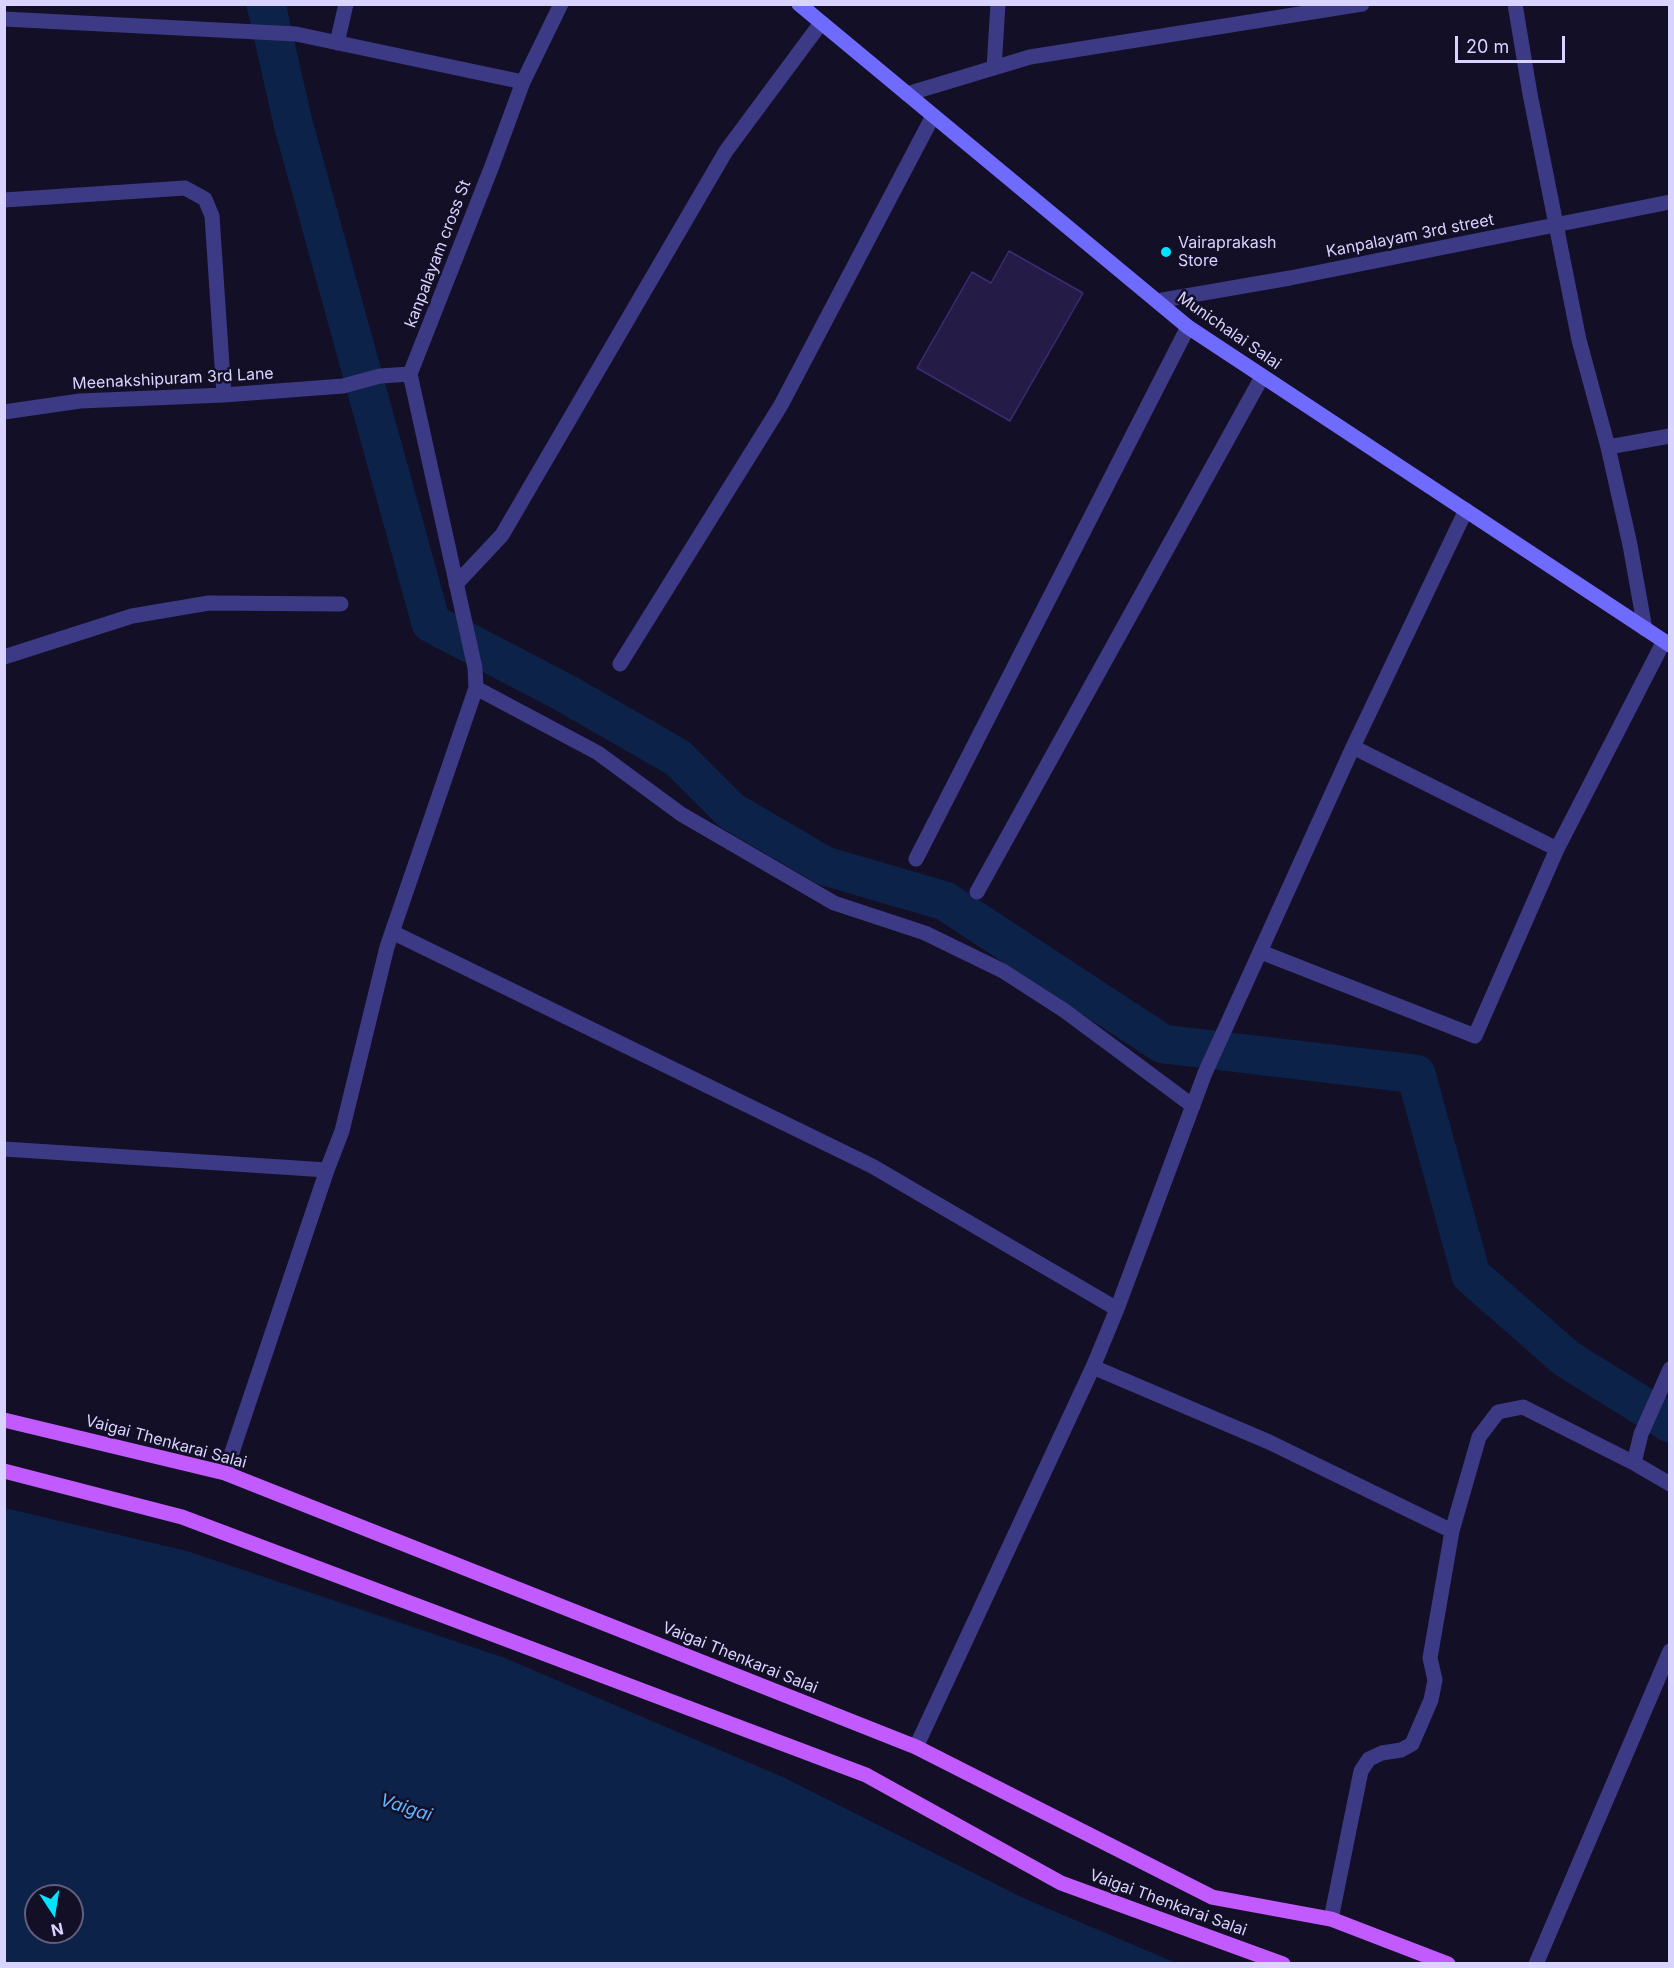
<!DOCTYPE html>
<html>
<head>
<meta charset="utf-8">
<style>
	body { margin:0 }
	#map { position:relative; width:1674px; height:1968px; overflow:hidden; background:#130f26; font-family:Inter,sans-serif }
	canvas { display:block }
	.frame { position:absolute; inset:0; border:6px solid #d9d4ff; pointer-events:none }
	.north { position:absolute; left:24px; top:1884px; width:60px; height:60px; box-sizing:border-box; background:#130f26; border:2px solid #625e7d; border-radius:50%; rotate:168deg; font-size:16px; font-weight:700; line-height:24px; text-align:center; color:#d9d4ff }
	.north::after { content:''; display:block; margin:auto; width:21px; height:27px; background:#00e5ff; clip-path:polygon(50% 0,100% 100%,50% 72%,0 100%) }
	.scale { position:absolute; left:1455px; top:36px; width:110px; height:27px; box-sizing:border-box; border:3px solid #d9d4ff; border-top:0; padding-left:8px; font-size:18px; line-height:21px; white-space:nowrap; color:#d9d4ff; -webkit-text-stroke:4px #130f26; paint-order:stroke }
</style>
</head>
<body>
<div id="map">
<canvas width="1674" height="1968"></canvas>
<div class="frame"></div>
<div class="north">N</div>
<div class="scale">20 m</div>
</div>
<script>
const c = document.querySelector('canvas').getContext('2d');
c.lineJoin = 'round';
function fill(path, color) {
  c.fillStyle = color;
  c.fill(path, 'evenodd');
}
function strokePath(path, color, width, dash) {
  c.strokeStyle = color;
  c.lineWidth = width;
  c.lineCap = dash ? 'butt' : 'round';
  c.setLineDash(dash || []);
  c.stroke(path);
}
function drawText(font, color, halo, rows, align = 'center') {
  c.font = font + ' Inter,sans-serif';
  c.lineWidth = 5;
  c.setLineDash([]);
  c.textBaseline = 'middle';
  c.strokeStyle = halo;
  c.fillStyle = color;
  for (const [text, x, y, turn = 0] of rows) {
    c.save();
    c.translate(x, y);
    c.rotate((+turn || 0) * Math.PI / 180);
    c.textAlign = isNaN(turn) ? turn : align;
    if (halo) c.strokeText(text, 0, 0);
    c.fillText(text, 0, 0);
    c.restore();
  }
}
fill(new Path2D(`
	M5,1508L187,1551L505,1658L785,1778L1021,1897L1176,1963H5ZM36,1896H72V1932H36Z`), '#0c2248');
strokePath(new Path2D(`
	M266,4L293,123L431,623L565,693L678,758L731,811L825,866L945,901L1163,1044L1416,1074L1471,1275L1567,1359L1670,1423`), '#0c2248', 39);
const building = new Path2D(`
	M1009,251L1083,293L1010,421L917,368L972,272L991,283Z`);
fill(building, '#241b47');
strokePath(building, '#3b2d73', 1.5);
strokePath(new Path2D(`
	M1515,4L1530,94L1579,340L1608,447L1630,545L1645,629
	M4,19L296,34L523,82
	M337,43L346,4
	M994,68L998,4
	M907,94L1030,57L1362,4
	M4,200L185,188L205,199L212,216L224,395
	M1157,301L1290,278L1670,202
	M410,374L492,166L523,82L561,4
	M4,412L80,401L224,395L343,386L380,376L410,374
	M1608,447L1670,436
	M456,584L502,535L726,151L821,23
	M4,657L132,616L209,603L341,604
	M620,664L781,405L933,116
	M476,688L598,753L681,814L834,903L925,933L1003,971L1065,1011L1193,1106
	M1353,747L1557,849
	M916,859L1188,327
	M977,892L1262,377
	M392,932L872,1166L1117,1309
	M1261,952L1475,1036L1557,849L1664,641
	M4,1149L327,1170
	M1093,1367L1269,1442L1452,1531
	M1634,1463L1641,1434L1670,1369
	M225,1473L327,1170L342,1131L387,947L476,688L475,668L410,374
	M916,1747L1093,1367L1117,1309L1205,1073L1353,747L1466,510
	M1331,1919L1361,1771L1369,1759L1382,1753L1401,1750L1412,1744L1431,1700L1435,1680L1430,1658L1452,1531L1479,1437L1498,1412L1523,1407L1634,1463L1670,1484
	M1536,1964L1670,1651`), '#3d3a85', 15);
strokePath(new Path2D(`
	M799,4L1188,327L1670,645`), '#6f6bff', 15);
strokePath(new Path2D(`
	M4,1420L225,1473L916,1747L1212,1897L1331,1919L1448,1964
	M4,1471L182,1517L866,1775L1061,1883L1283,1964`), '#c25bff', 15);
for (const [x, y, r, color] of [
	[1166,252,6,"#00e5ff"]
]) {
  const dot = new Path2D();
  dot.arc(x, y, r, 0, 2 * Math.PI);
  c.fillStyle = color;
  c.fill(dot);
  strokePath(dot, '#130f26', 2);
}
drawText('16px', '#d9d4ff', '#130f26', [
	["Kanpalayam 3rd street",1410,236,-11],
	["kanpalayam cross St",438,254,-69],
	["Munichalai Salai",1229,331,35],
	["Meenakshipuram 3rd Lane",173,379,-3],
	["Vaigai Thenkarai Salai",166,1442,15],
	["Vaigai Thenkarai Salai",740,1658,22],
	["Vaigai Thenkarai Salai",1168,1903,20]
]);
drawText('16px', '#d9d4ff', '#130f26', [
	["Vairaprakash",1178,243],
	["Store",1178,261]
], 'left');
drawText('italic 18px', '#62b6ff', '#130f26', [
	["Vaigai",406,1808,18]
]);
</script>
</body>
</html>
